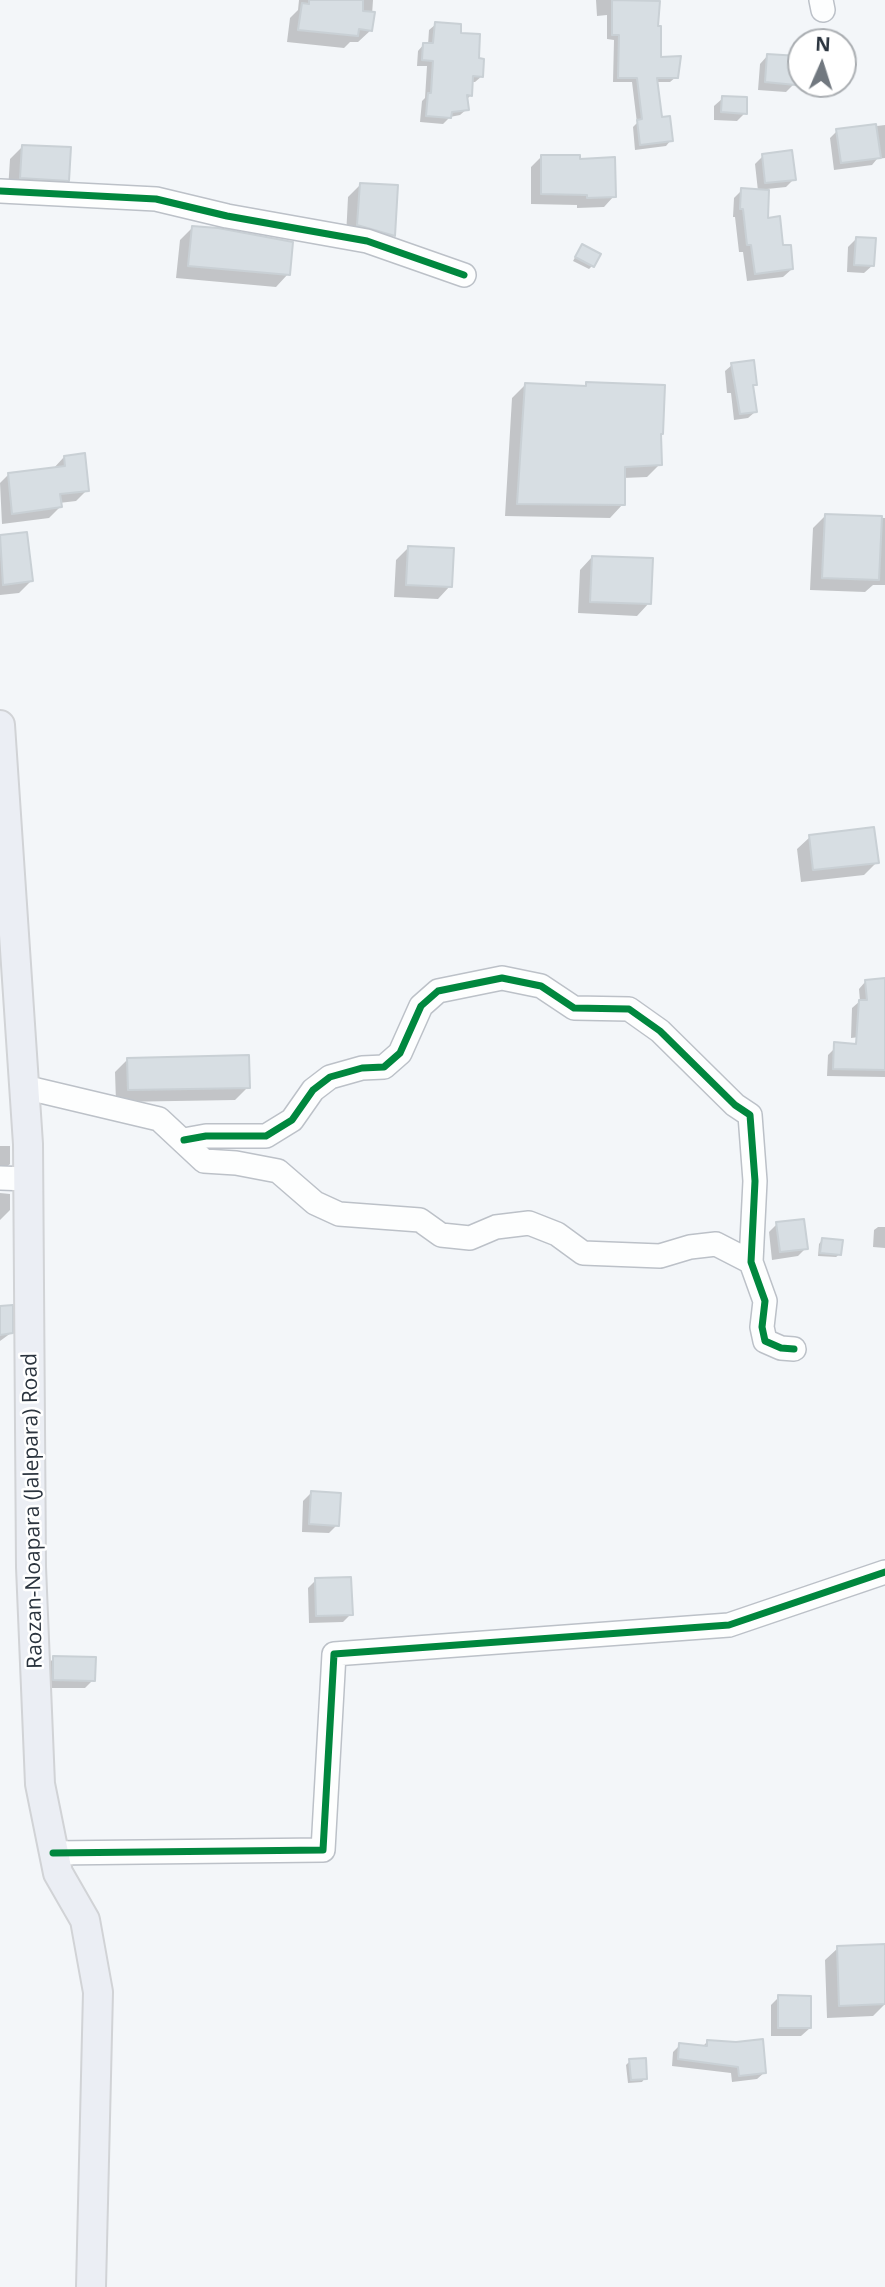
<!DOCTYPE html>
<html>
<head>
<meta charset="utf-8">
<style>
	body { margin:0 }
	#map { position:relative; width:885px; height:2287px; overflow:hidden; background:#f3f6f9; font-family:"Open Sans",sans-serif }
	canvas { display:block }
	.north { position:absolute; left:787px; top:28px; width:70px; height:70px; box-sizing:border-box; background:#fff; border:2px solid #aaaeb2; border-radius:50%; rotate:3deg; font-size:19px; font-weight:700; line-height:28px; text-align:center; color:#2b343e }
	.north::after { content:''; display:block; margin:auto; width:24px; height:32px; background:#71787f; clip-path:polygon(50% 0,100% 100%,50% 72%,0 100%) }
</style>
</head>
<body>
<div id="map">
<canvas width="885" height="2287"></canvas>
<div class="north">N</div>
</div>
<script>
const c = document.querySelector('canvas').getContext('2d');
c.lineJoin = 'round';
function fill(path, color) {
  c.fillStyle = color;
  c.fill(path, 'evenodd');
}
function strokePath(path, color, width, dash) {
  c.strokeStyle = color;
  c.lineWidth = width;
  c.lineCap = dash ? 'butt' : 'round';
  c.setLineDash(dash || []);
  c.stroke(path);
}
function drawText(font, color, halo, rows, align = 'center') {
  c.font = font + ' "Open Sans",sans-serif';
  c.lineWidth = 5;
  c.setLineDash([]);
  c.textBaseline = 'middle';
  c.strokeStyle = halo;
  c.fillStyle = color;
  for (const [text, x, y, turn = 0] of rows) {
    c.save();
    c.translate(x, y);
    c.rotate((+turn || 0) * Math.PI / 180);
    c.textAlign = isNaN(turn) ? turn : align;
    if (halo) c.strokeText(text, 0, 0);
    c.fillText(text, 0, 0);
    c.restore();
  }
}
fill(new Path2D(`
	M299,0H373L371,30L358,42H350L344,48L287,42L290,18L298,10Z
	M596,0H658L656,28L659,58L676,77L670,82H656L661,119L671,140L666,146L635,150L633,127L637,123L632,82H613L614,40L607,39V15L597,16Z
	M436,24L459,35L477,60L482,76L475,82H471V95L466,100L467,109L460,115L450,117L443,124L420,122L422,101L425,98L427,66H417L418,51L424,44L428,45L429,30Z
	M768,55L794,84L786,92L758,90L760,64Z
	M723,98L745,113L737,121L714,120V106Z
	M885,125V158L877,159L872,165L834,170L830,138L837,131Z
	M23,146L67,180L55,192L8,190L10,159Z
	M542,156L614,196L604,207L577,208V205L531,204V167Z
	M763,156L794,179L786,187L767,189L766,220L792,269L783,277L747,281L743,252H739L735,217H733L734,198L742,190L758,191L755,164Z
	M360,185L394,235L381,248L346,237L348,197Z
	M192,228L288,274L276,287L176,278L180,240Z
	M856,239L873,265L864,273L847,272L848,247Z
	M579,250L592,266L589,269L573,261Z
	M732,365L755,384L752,387L755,412L748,418L734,420L731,393H727L725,371Z
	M587,384L662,433L659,436L660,464L647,477L623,478V504L610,518L505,516L512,398L525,385L584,387Z
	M64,457L87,490L76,501L59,503L60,507L49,518L2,524L0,483L8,475L52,470Z
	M825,516L885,518V585H873L865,592L810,590L813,528Z
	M26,534L32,580L19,593L0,595V537Z
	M408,548L450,586L438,599L394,597L396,560Z
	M592,557L649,603L637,616L578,613L580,570Z
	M810,837L877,862L864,875L801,882L797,849Z
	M885,980V1034L851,1038L852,1008L860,1001L859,989L865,982Z
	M835,1048L885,1052V1077L827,1076L828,1055Z
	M128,1059L248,1087L235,1100L116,1102L115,1072Z
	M0,1146H10V1164L0,1173Z
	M0,1193L10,1194V1210L0,1220Z
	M777,1224L806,1248L798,1256L772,1260L769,1232Z
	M878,1227H885V1248L873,1247L874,1230Z
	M822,1240L840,1254L836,1257L818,1256L819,1244Z
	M0,1308L11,1333L0,1341Z
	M311,1493L337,1525L329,1533L302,1532L303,1501Z
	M316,1580L351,1614L343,1622L309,1623L308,1588Z
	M54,1658L93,1680L85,1688H46V1666Z
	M838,1948L885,1982V2004L873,2016L827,2018L825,1960Z
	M779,1997L810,2028L801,2036H771V2005Z
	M708,2041L765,2072L757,2079L732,2082L731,2073L672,2066L673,2052L680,2045L702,2047Z
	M630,2061L645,2078L642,2082L628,2083L626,2065Z`), '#0003');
const building = new Path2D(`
	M309,0H363V11L375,12L372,31L359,29L358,36L298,30L302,3L309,4Z
	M612,0L660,1L658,26H661V57L681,56L678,78H657L662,117L670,116L673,141L640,145L637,120L642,119L637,78H618L619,35H612Z
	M435,22L461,24V33L480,34L479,58L484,59L483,77L473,76L472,96L467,95L469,110L452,112L451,118L426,116L428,93H431L433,61L422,60L423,43H433Z
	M767,54L799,56L796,85L765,82Z
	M722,96L747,97V114L721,112Z
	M876,124L881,158L841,163L836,129Z
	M22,145L71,147L69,181L20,178Z
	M792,150L796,180L765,183L762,154Z
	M541,155H580V159L615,157L616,197L587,198V195L541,194Z
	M360,183L398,185L395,236L357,225Z
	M741,188L769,190L768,218L780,216L783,245H791L793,269L755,274L751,245H747L743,209H740Z
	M192,226L218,228L293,242L290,275L188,266Z
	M856,237L876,238L874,266L854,265Z
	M582,244L601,254L594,267L575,257Z
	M754,360L757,385H753L757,412L740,414L731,363Z
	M586,382L665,385L663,434H661L662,465L625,467V505L517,504L525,383L586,386Z
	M85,453L89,491L60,494L62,507L12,514L8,473L65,466L64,456Z
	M825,514L882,516L879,580L822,578Z
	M27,532L33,581L3,585L0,535Z
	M408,546L454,548L452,587L406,585Z
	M592,556L653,558L651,604L590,602Z
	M874,827L879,863L813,870L809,835Z
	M885,978V1070L833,1069L834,1042L856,1044L859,1000H867L865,980Z
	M249,1055L250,1088L128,1090L127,1058Z
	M804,1219L808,1249L780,1252L776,1222Z
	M822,1238L843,1240L841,1255L820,1253Z
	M13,1305V1333L0,1335V1306Z
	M311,1491L341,1493L339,1526L309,1524Z
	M351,1577L353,1615L316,1616L315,1578Z
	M53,1656L96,1657L95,1681L53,1680Z
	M885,1944V2004L839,2006L837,1946Z
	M778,1995L811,1996V2028H778Z
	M763,2039L766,2073L739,2076L738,2067L678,2059L679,2043L707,2046V2040L736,2042Z
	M646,2058L647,2079L631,2080L629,2059Z`);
fill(building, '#d7dee3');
strokePath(building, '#c9d0d5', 2);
const minor = new Path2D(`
	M821,0L823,10
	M0,191L156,199L227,216L367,241L464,275
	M24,1087L159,1119L204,1161L236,1163L278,1171L315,1203L339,1214L420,1220L441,1235L470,1238L496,1227L529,1223L557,1234L583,1253L660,1256L690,1247L716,1244L751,1262
	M184,1140L206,1136H266L292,1120L313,1090L330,1077L362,1068L384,1067L400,1053L421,1006L438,991L502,978L541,986L574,1008L629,1009L660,1031L735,1105L750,1115L755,1181L751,1262L765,1301L762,1327L765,1341L781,1348L794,1349
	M0,1178L28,1179
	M53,1853L323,1850L334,1654L729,1625L885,1572`);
const major = new Path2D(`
	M0,725L28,1144L31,1567L40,1784L58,1873L85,1920L98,1992L91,2287`);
strokePath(minor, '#bcc1c8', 26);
strokePath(major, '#d1d3d6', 32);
strokePath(minor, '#fdfefe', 23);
strokePath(major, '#ebeef4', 28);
strokePath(new Path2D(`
	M0,191L156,199L227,216L367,241L464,275
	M184,1140L206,1136H266L292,1120L313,1090L330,1077L362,1068L384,1067L400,1053L421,1006L438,991L502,978L541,986L574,1008L629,1009L660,1031L735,1105L750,1115L755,1181L751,1262L765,1301L762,1327L765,1341L781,1348L794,1349
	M53,1853L323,1850L334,1654L729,1625L885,1572`), '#00873e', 7);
drawText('21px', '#2b343e', '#fff', [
	["Raozan-Noapara (Jalepara) Road",33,1511,-91]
]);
</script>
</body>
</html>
